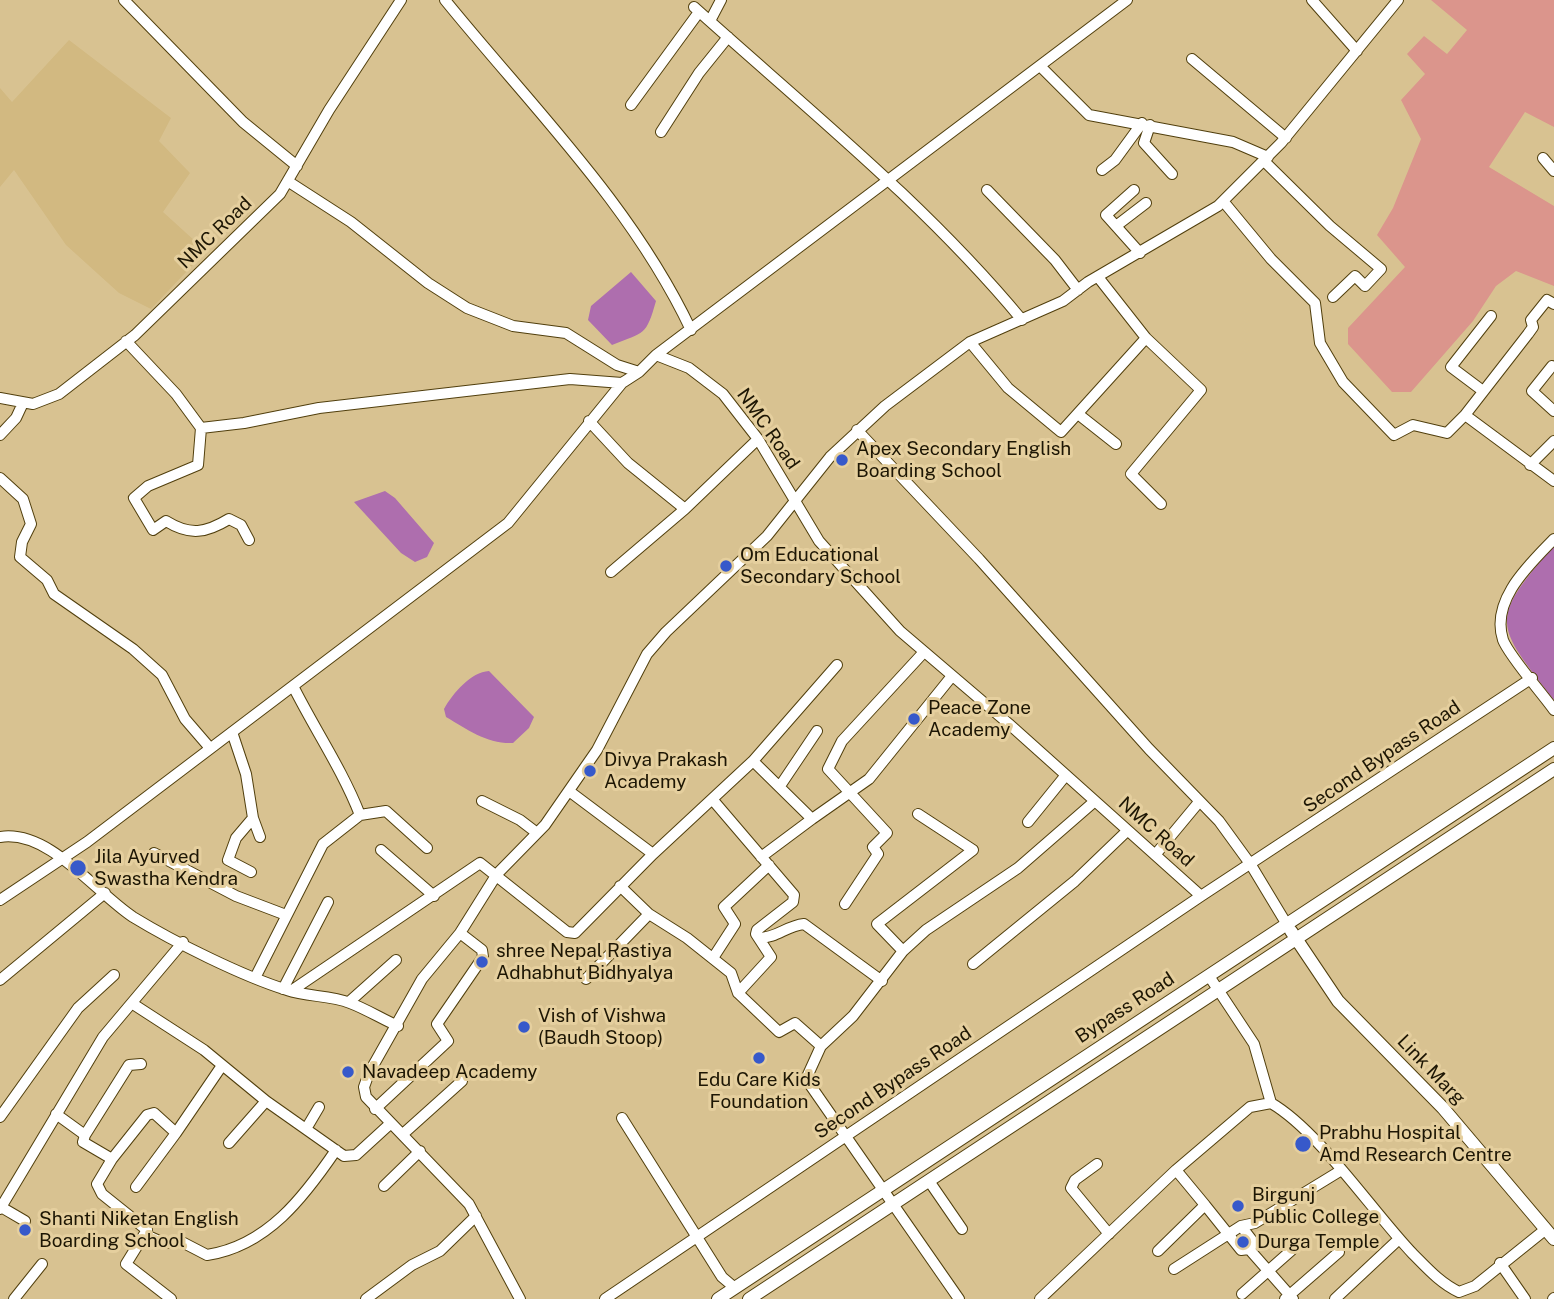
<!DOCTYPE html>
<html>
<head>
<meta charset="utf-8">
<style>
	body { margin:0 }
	canvas { display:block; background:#d8c291 }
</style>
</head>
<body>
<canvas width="1554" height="1299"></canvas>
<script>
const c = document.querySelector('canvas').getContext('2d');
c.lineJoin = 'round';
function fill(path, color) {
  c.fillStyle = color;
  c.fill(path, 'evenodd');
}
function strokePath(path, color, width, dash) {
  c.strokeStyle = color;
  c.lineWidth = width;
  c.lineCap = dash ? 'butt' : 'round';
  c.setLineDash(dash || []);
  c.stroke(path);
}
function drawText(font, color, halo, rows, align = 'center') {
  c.font = font + ' "Public Sans",sans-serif';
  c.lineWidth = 6;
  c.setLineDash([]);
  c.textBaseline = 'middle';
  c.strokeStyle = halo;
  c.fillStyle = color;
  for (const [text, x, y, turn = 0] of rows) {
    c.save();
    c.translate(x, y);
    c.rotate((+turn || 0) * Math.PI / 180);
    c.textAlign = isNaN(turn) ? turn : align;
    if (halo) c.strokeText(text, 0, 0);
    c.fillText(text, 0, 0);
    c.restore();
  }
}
fill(new Path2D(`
	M69,40L171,118L159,141L190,173L163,212L206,251L151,309L119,293L66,245L14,170L0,187V88L12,102Z`), '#d2b981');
fill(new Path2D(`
	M1431,0H1554V127L1525,112L1489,167L1554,206V286L1516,271L1496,286L1473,321L1411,392H1392L1348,344V328L1405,267L1377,235L1393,208L1421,139L1401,100L1425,74L1407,54L1424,36L1447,54L1467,30Z`), '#db958c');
fill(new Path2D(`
	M631,272L656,301C646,336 645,332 612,345L588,320L591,306Z
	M385,491L395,498L434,543L427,557L415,562L401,553L354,502Z
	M1554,546V700C1496,625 1487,621 1554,546Z
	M489,671L534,717L529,728L513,743C487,744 468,730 446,717L444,709C453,693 471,672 489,671Z`), '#ae6eae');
const minor = new Path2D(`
	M124,0L243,122L297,166
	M445,0C531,106 632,205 691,330
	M1312,0L1357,51
	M694,7C806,108 926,204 1022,320
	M710,21L721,0
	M1192,59L1286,138
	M1040,66L1089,115L1233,142L1268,157
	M631,105L699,12
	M1150,125L1144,143L1172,174
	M661,132L699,73L728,37
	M1543,158L1554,171
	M1264,161L1330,226L1381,269L1365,286L1355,276L1333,297
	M1102,170L1115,160L1142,123
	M289,182L351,222L428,283L467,308L513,326L566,333L617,365L639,372L656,355L689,368L723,394L758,439L819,541L900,631L1009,724L1201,896
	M987,190L1055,260L1078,290
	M1134,190L1106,215L1140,253
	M1223,201L1271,259L1315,303L1320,343L1343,382L1394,435L1413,425L1447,433L1465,415L1554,481
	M1116,226L1146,203
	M1098,277L1146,338L1201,390L1131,474L1161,504
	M126,341L176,394L201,428L244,423L319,408L570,379L622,383
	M970,342L1008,388L1061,432L1146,338
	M656,355L1127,0
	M1552,366L1532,391L1554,411
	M1483,391L1451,367L1491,316
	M0,398L33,404L59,394L135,335L280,194L329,110L401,0
	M1078,414L1116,444
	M1465,415L1528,334L1533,327L1531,320L1547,300L1554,304
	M589,421L628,463L685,509L758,439
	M201,428L198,465L148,486L134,498L153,530L166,521C190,536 206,533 229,519L241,525L249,540
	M857,430L979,559L1149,749L1219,821L1251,865L1286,923
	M0,435L16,418L23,403
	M1530,465L1554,441
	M0,478L23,499L31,524L22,542L20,557L47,580L54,594L133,649L162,675L185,719L210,748
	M1554,539C1530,564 1490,600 1503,640C1509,656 1542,693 1554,710
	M611,572L685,509
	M232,732L246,774L253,818L260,837
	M753,761L837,665
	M780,786L817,731
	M569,791L653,854
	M712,799L794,895L793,902L757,930L756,934L771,957L738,993
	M482,801L520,820L537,833
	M360,815L386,811L427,848
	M1028,822L1066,775
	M0,837C49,829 96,893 133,917C174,942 242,976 287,990C307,997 330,995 350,1003C366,1009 382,1019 398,1026
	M381,850L434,896
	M154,853L236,896L286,915
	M1155,855L1199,802
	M761,857L812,819
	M251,872L228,860L236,838L253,818
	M620,886L649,914L687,938L731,973L738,993L779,1032L795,1023L821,1046
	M0,900L87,842L508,523L622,383L639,372
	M845,904L878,854L873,847L887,833L828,769L842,741L924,652
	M759,938C777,938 786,926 804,924L882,981
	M903,951L877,924L973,850L918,814
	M713,958L735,924L724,907L769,865
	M973,964L1075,881L1127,831
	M256,976L323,844L360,815C342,769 315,730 293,686
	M1209,976L1254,1044L1271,1103
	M586,979L649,914
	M0,980L105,893
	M283,989L328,902
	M291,991L480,863L567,932L575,933L653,854L753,761L812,819L869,779L952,676
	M349,1002L396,960
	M133,1004L204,1050L266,1101L344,1156L356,1155L391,1123
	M375,1109L448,1041L437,1024L483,957L482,950L460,933
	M56,1114L85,1135L83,1142L112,1159
	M0,1117L78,1008L114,975
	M622,1118L722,1277L735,1288
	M306,1129L319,1107
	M176,1133L221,1067
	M403,1134L462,1081
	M85,1135L129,1065L141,1064
	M229,1143L266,1101
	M1097,1164L1075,1180L1071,1188L1109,1234
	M929,1181L962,1229
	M384,1186L420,1151
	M136,1187L176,1133L154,1113L147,1115L112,1159L97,1184L102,1194L147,1230L126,1264L171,1299
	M1205,1205L1241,1250L1249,1249L1254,1243L1241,1226
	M1,1207L25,1221
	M0,1209L103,1037L183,942
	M146,1235L164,1243L180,1241L207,1255C267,1246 304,1197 336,1150
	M1249,1249L1293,1299
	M1158,1251L1205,1205L1176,1170
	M1500,1263L1525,1299
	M1174,1269L1241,1226L1255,1223L1340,1171
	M1242,1294L1294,1248
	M14,1299L42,1264
	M366,1299L412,1265L440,1251L476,1216
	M520,1299L469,1204L366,1097L364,1087L369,1073L422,979L460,933L497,874L545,825L597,750L647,654L666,632L767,536L830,457L885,406L970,342L1063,301L1088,282L1218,206L1281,143L1398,0
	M605,1299L1201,896L1532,678
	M959,1299L806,1079L821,1046L853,1016L903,951L926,930L1018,868L1095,801
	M1040,1299L1176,1170L1250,1107L1271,1103C1319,1131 1372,1211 1413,1254C1427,1268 1440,1283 1459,1292L1475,1286L1546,1229
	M1285,1299L1339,1252
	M1335,1299L1399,1239
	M1553,1299L1554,1298`);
const major = new Path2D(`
	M1291,931L1338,1001L1443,1108L1554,1239
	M718,1299L1554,748
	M749,1299L1554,769`);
strokePath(minor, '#513f0d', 12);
strokePath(major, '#513f0d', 14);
strokePath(minor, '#fff', 10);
strokePath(major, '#fff', 12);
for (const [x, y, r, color] of [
	[842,460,7,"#3759ca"],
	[726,566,7,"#3759ca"],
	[914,719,7,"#3759ca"],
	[590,771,7,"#3759ca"],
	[78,868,9,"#3759ca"],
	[482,962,7,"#3759ca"],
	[524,1027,7,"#3759ca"],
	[759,1058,7,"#3759ca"],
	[348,1072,7,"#3759ca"],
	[1303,1144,9,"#3759ca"],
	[1238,1206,7,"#3759ca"],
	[25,1230,7,"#3759ca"],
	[1243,1242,7,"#3759ca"]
]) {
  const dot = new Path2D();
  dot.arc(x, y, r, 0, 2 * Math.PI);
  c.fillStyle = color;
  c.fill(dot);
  strokePath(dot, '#e5cf9e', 2.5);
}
drawText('19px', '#1d1604', '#e5cf9e', [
	["NMC Road",215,233,-44],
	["NMC Road",768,429,55],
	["Second Bypass Road",1382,757,-34],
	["NMC Road",1156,832,42],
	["Bypass Road",1125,1008,-33],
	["Link Marg",1431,1070,46],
	["Second Bypass Road",893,1083,-34]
]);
drawText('19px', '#1d1604', '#e5cf9e', [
	["Apex Secondary English",856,449],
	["Boarding School",856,471],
	["Om Educational",740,555],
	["Secondary School",740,577],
	["Peace Zone",928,708],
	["Academy",928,730],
	["Divya Prakash",604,760],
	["Academy",604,782],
	["Jila Ayurved",94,857],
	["Swastha Kendra",94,879],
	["shree Nepal Rastiya",496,951],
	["Adhabhut Bidhyalya",496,973],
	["Vish of Vishwa",538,1016],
	["(Baudh Stoop)",538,1038],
	["Navadeep Academy",362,1072],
	["Edu Care Kids",759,1080,"center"],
	["Foundation",759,1102,"center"],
	["Prabhu Hospital",1319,1133],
	["Amd Research Centre",1319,1155],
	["Birgunj",1252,1195],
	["Public College",1252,1217],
	["Shanti Niketan English",39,1219],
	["Boarding School",39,1241],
	["Durga Temple",1257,1242]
], 'left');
</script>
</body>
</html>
